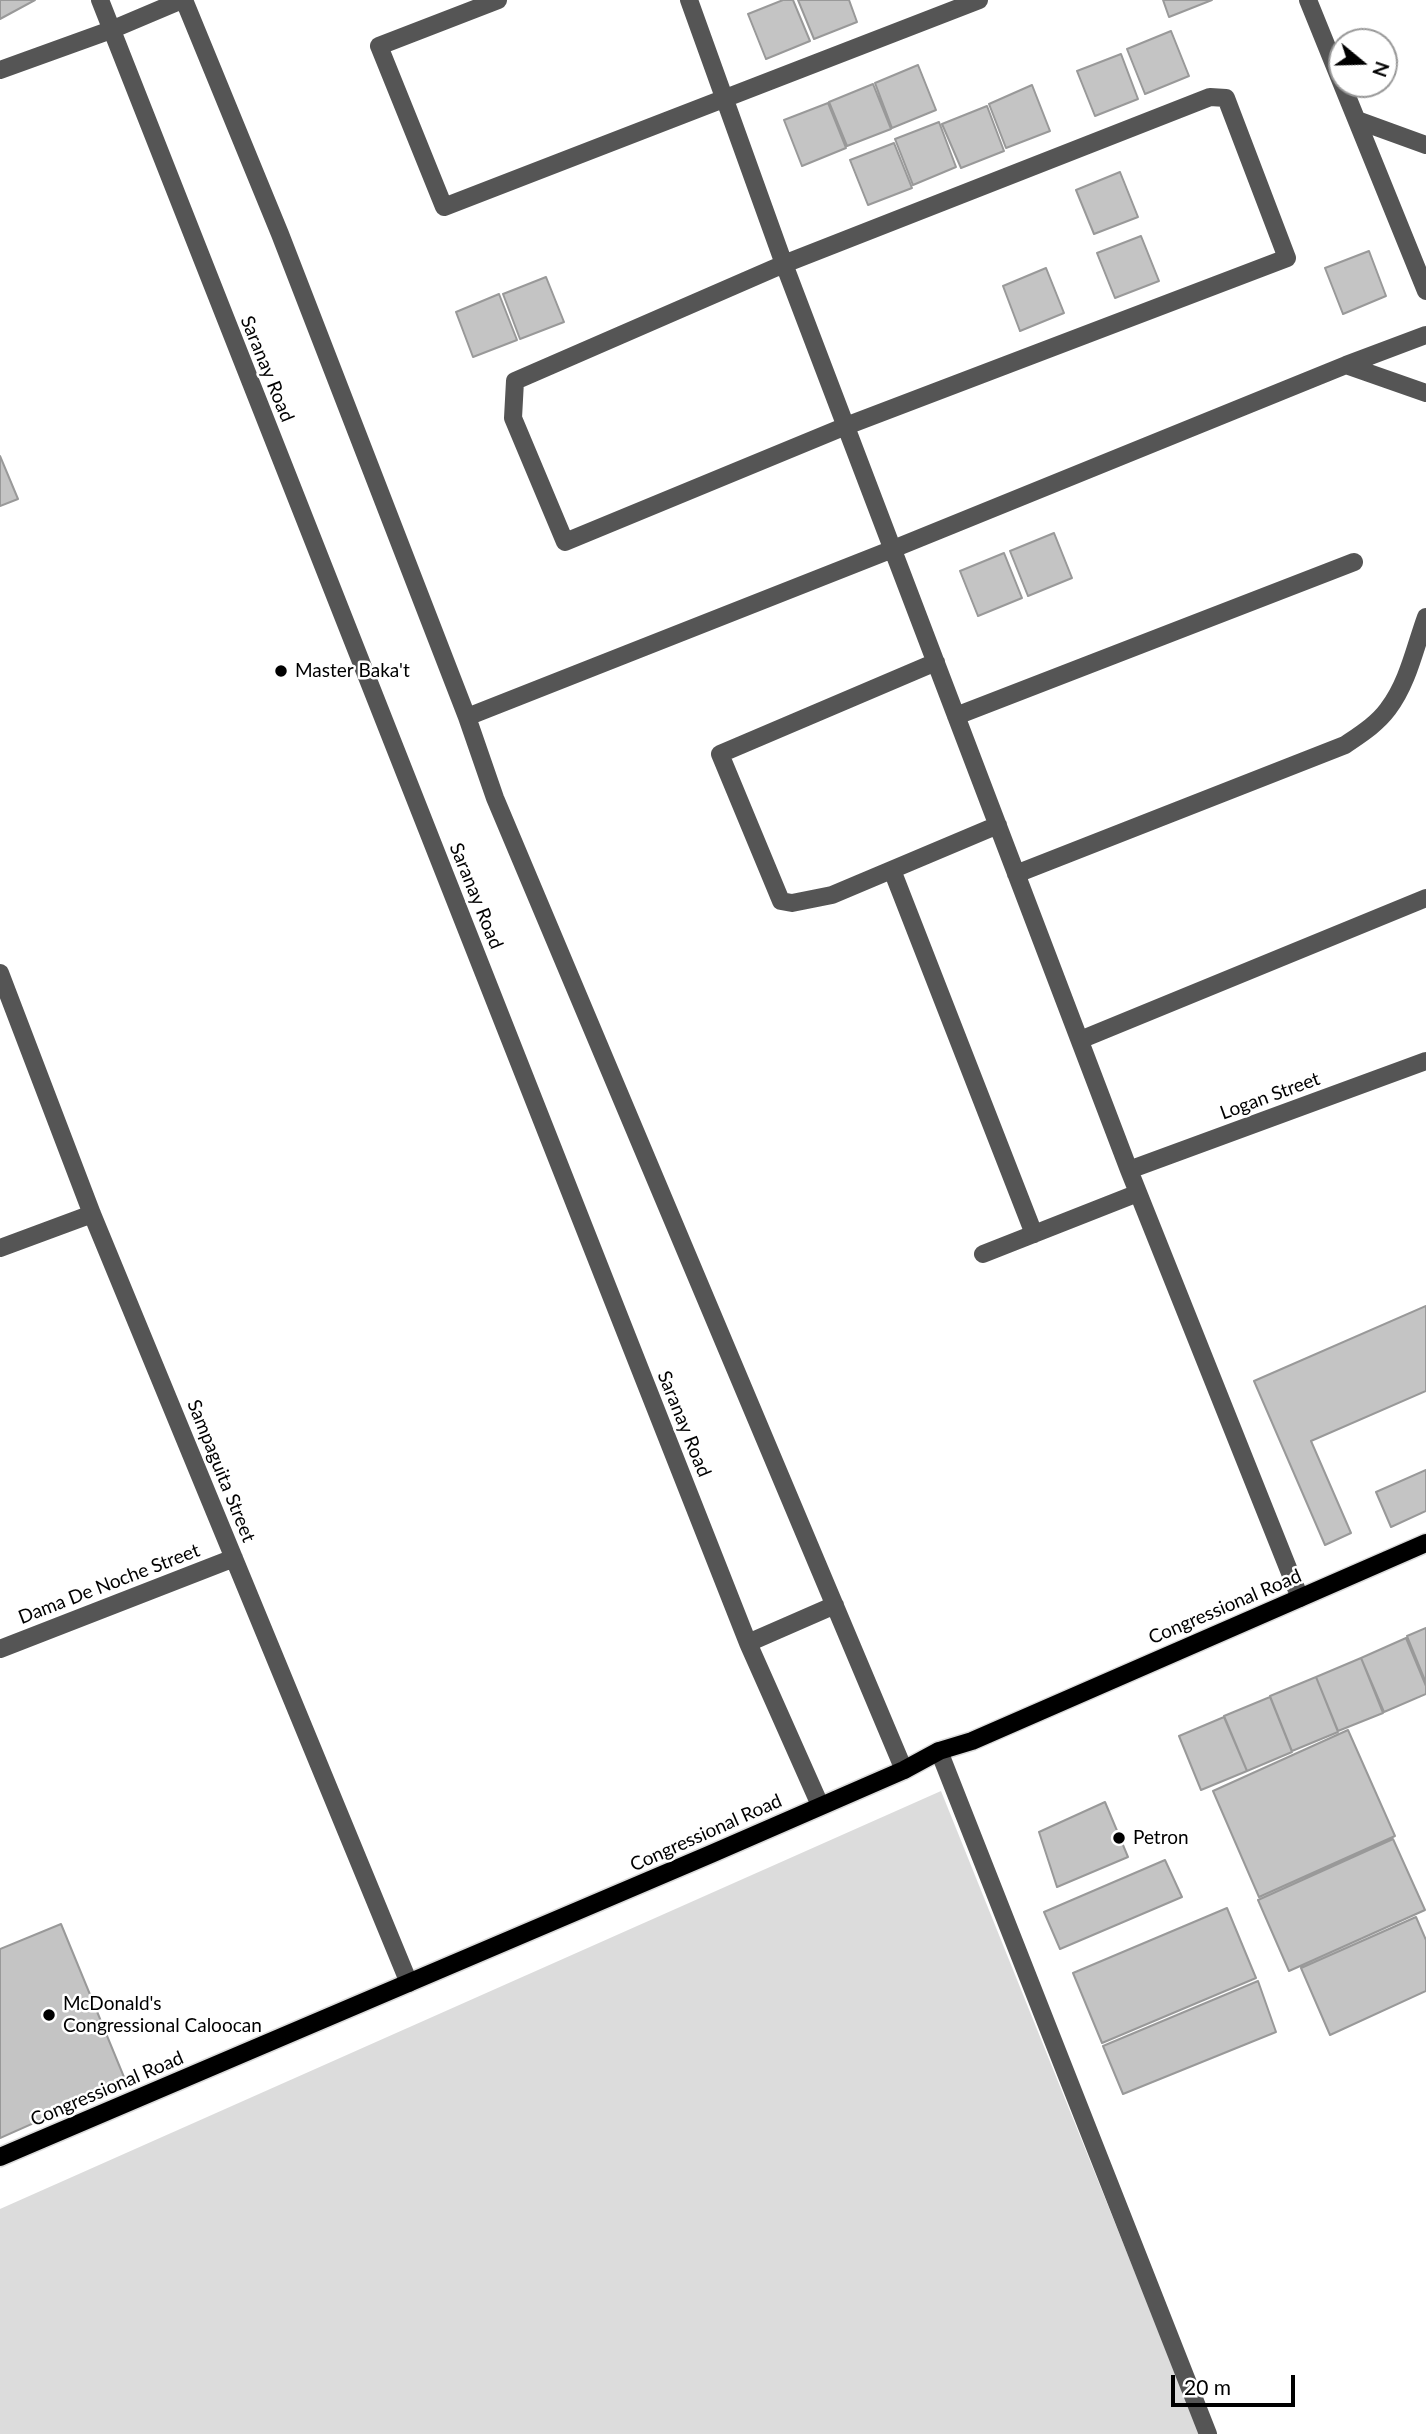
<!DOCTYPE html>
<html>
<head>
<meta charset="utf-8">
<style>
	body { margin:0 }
	#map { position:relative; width:1426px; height:2434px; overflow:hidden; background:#fff; font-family:Lato,sans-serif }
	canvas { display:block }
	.north { position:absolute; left:1328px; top:28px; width:70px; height:70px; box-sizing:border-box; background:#fff; border:2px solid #999; border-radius:50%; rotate:109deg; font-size:19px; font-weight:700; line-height:28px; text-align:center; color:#000 }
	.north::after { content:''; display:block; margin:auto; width:24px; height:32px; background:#000; clip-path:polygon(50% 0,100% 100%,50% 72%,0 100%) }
	.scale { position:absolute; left:1171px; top:2375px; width:124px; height:32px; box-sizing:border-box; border:4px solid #000; border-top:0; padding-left:9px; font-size:21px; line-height:24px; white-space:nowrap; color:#000; -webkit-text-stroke:5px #fff; paint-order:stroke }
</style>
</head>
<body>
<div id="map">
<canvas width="1426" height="2434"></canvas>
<div class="north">N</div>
<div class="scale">20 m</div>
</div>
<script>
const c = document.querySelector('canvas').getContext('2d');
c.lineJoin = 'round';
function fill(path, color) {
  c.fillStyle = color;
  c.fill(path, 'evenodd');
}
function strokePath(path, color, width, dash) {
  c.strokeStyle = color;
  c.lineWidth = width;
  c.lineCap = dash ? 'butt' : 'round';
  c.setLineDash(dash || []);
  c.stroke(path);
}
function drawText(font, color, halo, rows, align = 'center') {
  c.font = font + ' Lato,sans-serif';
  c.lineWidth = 5;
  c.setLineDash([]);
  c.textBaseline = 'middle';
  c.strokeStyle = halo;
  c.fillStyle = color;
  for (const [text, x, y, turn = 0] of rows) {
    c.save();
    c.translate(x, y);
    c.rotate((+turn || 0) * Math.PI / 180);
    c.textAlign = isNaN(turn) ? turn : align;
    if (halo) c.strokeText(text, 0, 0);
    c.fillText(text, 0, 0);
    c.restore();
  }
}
fill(new Path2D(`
	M941,1791L1200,2434H0V2209Z`), '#dcdcdc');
const building = new Path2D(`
	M0,0H35L0,19Z
	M783,0H793L810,41L766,59L748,14Z
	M798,0H849L857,22L814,39Z
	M1163,0H1212L1169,17Z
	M1171,31L1189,76L1145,94L1127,49Z
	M1121,54L1138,99L1095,116L1077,71Z
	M918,65L936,110L892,128L875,83Z
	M873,84L891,129L847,146L829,102Z
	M1032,85L1050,131L1006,148L989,104Z
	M828,103L846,148L802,166L784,120Z
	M987,106L1004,151L961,168L942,124Z
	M939,122L956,167L913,185L895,139Z
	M894,143L912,188L868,205L850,160Z
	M1120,172L1138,217L1094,234L1076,190Z
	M1141,236L1159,281L1115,298L1097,253Z
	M1369,251L1386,296L1343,314L1325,268Z
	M1046,268L1064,313L1020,331L1003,286Z
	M546,277L564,322L520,339L503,294Z
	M499,294L517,340L473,357L456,312Z
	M0,456L18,499L0,506Z
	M1054,533L1072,578L1028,596L1010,551Z
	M1004,553L1022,598L978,616L960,571Z
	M1426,1306V1391L1311,1441L1351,1533L1325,1545L1254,1381Z
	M1426,1470V1511L1391,1527L1376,1492Z
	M1426,1628V1683L1407,1636Z
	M1406,1638L1426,1686V1694L1384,1712L1361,1658Z
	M1361,1658L1383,1713L1338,1731L1316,1677Z
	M1316,1677L1338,1732L1292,1751L1270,1696Z
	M1270,1697L1292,1752L1247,1771L1224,1716Z
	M1224,1717L1247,1771L1201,1790L1179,1736Z
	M1348,1730L1395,1836L1259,1897L1213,1791Z
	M1105,1802L1128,1857L1057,1887L1039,1832Z
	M1393,1839L1425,1910L1289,1971L1258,1900Z
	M1165,1860L1182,1897L1060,1949L1044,1912Z
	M1227,1908L1256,1978L1102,2043L1073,1973Z
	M1416,1917L1426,1940V1991L1330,2035L1301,1968Z
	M61,1924L126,2082L0,2138V1949Z
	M1258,1981L1276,2032L1123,2094L1103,2046Z`);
fill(building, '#c4c4c4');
strokePath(building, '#999', 2);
const major = new Path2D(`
	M0,2157L711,1854L904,1770L939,1751L972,1741L1426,1543`);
strokePath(major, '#dbdbdb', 21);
strokePath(new Path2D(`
	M100,0L748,1643L820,1805
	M184,0L280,234L467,717L495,798L904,1770
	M498,0L379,46L444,207L979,0
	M689,0L784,264L1129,1170L1300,1598
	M1308,0L1342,84
	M0,70L111,30L182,0
	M1342,84L1426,291
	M1210,97L1226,98L1287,258L846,426L565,542L513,418L515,381L784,264Z
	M1357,120L1426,145
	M1346,365L1426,393
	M936,662L720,754L781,901L792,903L832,895L998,825
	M956,716L1354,562
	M467,717L893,549L1346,365L1426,335
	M892,870L1034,1234
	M1016,874L1345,745C1361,734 1377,724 1388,709C1408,683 1415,647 1426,617
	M0,973L92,1214L409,1983
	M1080,1040L1426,898
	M1129,1170L1426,1061
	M0,1248L92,1214
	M983,1254L1138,1193
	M748,1643L835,1605
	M0,1649L234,1558
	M939,1751L1208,2434`), '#555', 18);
strokePath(major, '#000', 18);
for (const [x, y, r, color] of [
	[281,671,7,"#000"],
	[1119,1838,7,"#000"],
	[49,2015,7,"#000"]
]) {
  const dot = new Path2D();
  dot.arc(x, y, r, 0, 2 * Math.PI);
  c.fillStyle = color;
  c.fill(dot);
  strokePath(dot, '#fff', 2.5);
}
drawText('19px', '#000', '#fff', [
	["Saranay Road",267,369,68],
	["Saranay Road",476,896,68],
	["Logan Street",1270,1096,-20],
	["Saranay Road",684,1424,68],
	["Sampaguita Street",221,1471,68],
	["Dama De Noche Street",109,1584,-21],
	["Congressional Road",1225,1607,-23],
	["Congressional Road",706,1833,-24],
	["Congressional Road",107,2089,-23]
]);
drawText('19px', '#000', '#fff', [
	["Master Baka't",295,671],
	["Petron",1133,1838],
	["McDonald's",63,2004],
	["Congressional Caloocan",63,2026]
], 'left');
</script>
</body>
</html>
